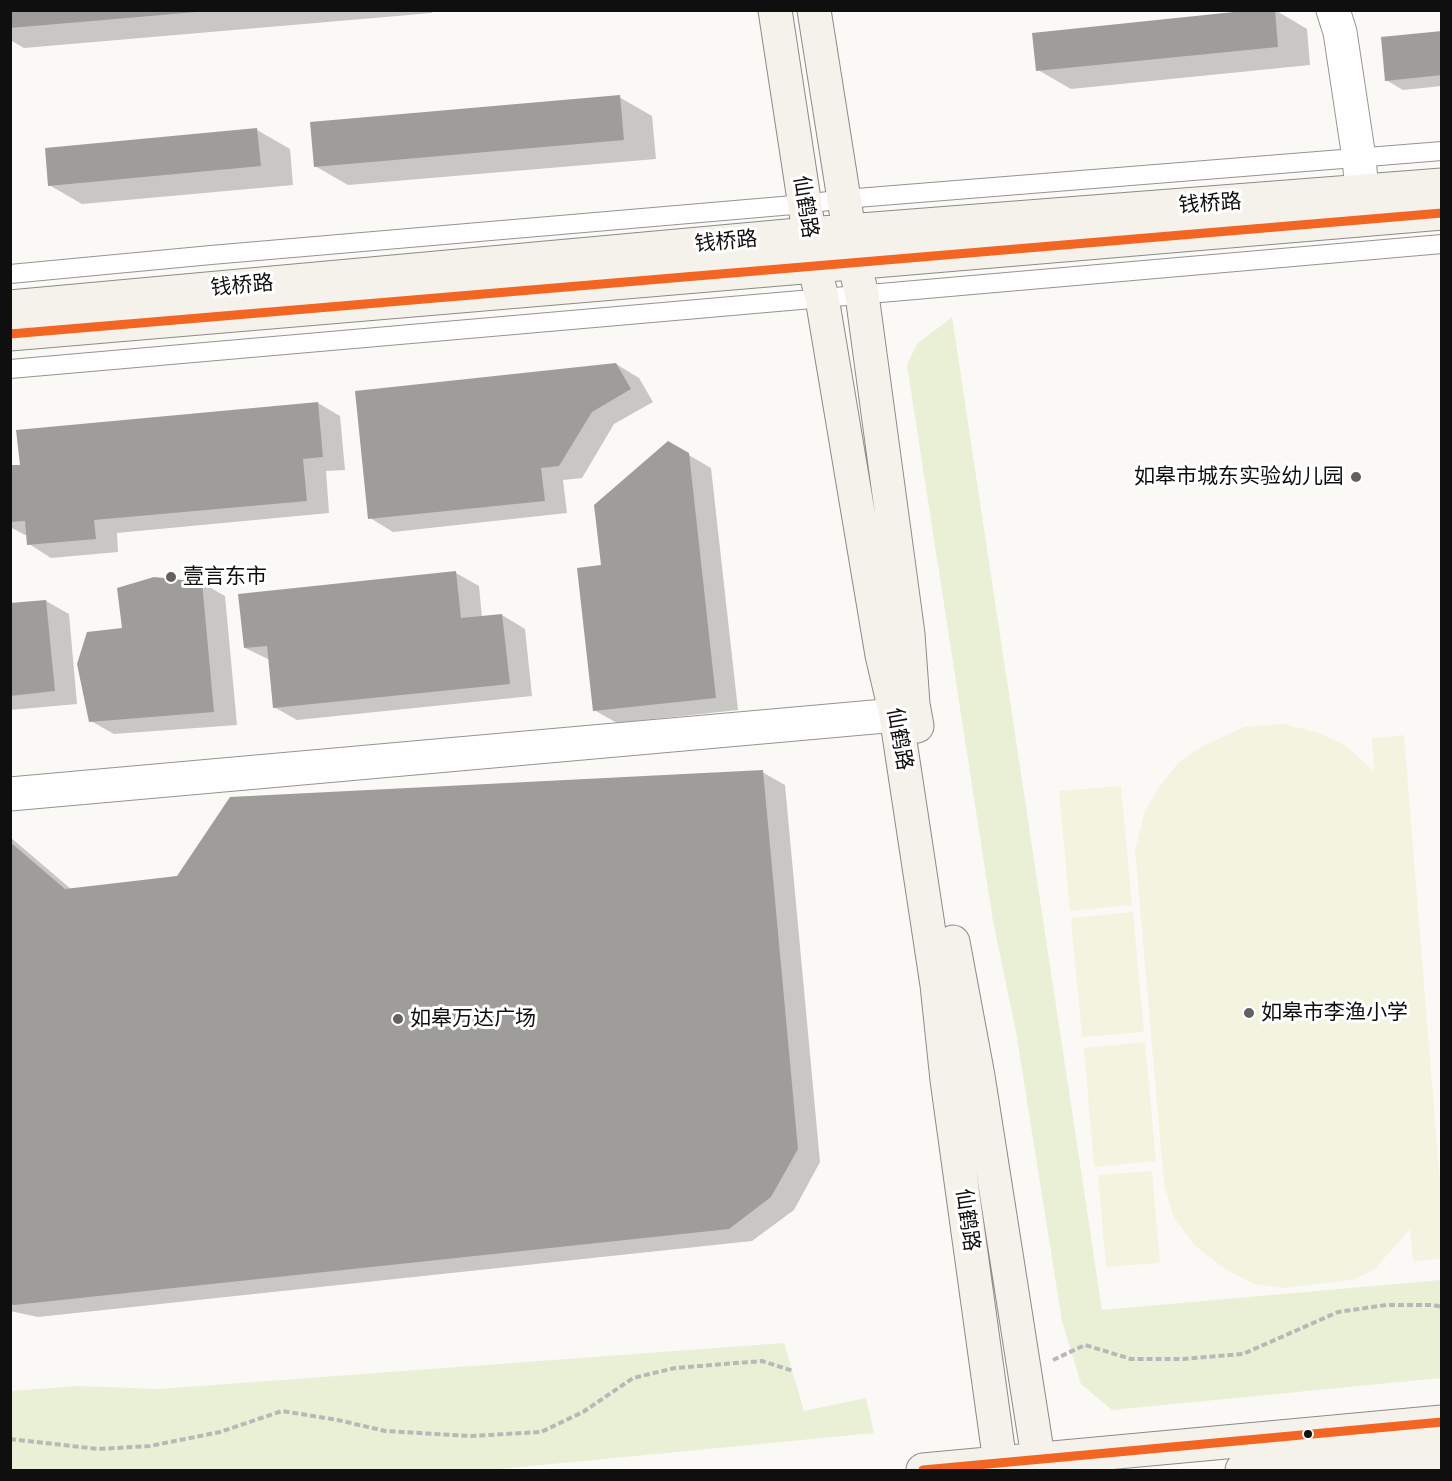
<!DOCTYPE html>
<html>
<head>
<meta charset="utf-8">
<style>
	body { margin:0 }
	#map { position:relative; width:1452px; height:1481px; overflow:hidden; background:#fbf9f5; font-family:"Noto Serif",serif }
	canvas { display:block }
	.frame { position:absolute; inset:0; border:12px solid #0f0f0f; pointer-events:none }
</style>
</head>
<body>
<div id="map">
<canvas width="1452" height="1481"></canvas>
<div class="frame"></div>
</div>
<script>
const c = document.querySelector('canvas').getContext('2d');
c.lineJoin = 'round';
function fill(path, color) {
  c.fillStyle = color;
  c.fill(path, 'evenodd');
}
function strokePath(path, color, width, dash) {
  c.strokeStyle = color;
  c.lineWidth = width;
  c.lineCap = dash ? 'butt' : 'round';
  c.setLineDash(dash || []);
  c.stroke(path);
}
function drawText(font, color, halo, rows, align = 'center') {
  c.font = font + ' "Noto Serif","Noto Sans SC",serif';
  c.lineWidth = 6;
  c.setLineDash([]);
  c.textBaseline = 'middle';
  c.strokeStyle = halo;
  c.fillStyle = color;
  for (const [text, x, y, turn = 0] of rows) {
    c.save();
    c.translate(x, y);
    c.rotate((+turn || 0) * Math.PI / 180);
    c.textAlign = isNaN(turn) ? turn : align;
    if (halo) c.strokeText(text, 0, 0);
    c.fillText(text, 0, 0);
    c.restore();
  }
}
fill(new Path2D(`
	M952,317L1102,1310L1441,1280V1378L1112,1410L1081,1384L1062,1321L1016,1032L993,921L907,365L917,344Z
	M784,1343L804,1411L866,1398L874,1433L490,1470H11V1391L76,1386L159,1389Z`), '#e9f0d6');
fill(new Path2D(`
	M1283,724L1316,732L1345,745L1374,771L1372,738L1404,735L1442,1208L1441,1259L1413,1261L1410,1229L1374,1270L1352,1280L1283,1288L1254,1284L1225,1269L1194,1245L1174,1218L1164,1184L1135,850L1145,811L1160,786L1178,763L1201,747L1244,727Z
	M1121,786L1132,905L1070,911L1059,791Z
	M1133,912L1144,1032L1082,1037L1071,918Z
	M1145,1042L1156,1161L1094,1167L1084,1048Z
	M1152,1171L1160,1263L1106,1267L1098,1175Z`), '#f2f4e0');
fill(new Path2D(`
	M10,10H432V13L24,48L10,40Z
	M1268,10H1275L1307,29L1310,65L1071,89L1038,70Z
	M1442,33V86L1403,90L1386,80Z
	M619,97L652,116L656,159L348,185L315,166Z
	M257,130L290,149L293,185L82,204L49,185Z
	M616,364L639,378L653,402L614,424L582,478L563,480L567,513L393,532L370,518Z
	M318,403L340,416L345,470L326,471L329,513L117,533L118,552L51,558L29,544L28,535H25L10,527V467L21,466Z
	M668,443L711,468L738,710L617,723L594,710L602,566Z
	M456,573L479,586L482,618L502,615L525,629L532,696L297,720L274,707L270,660L245,648Z
	M202,583L225,596L237,725L114,734L91,721L123,629Z
	M46,601L69,614L77,704L10,710V605Z
	M762,772L785,785L820,1162L794,1210L752,1241L38,1317L10,1311V837L71,889L178,877Z`), '#0003');
fill(new Path2D(`
	M10,10H197V12L10,28Z
	M1253,10H1275L1278,47L1036,71L1032,33Z
	M1442,31V75L1385,81L1381,37Z
	M620,95L624,140L314,167L310,122Z
	M257,128L261,166L48,186L45,148Z
	M616,363L631,389L592,412L559,466L541,468L545,501L368,519L355,391Z
	M318,402L323,457L303,459L307,501L94,520L96,539L27,545L25,521L10,522V465H20L16,430Z
	M668,441L689,453L716,698L593,711L577,568L601,565L594,505Z
	M456,571L461,618L502,614L510,684L273,708L267,646L244,648L238,594Z
	M154,577L202,582L214,712L89,722L77,664L87,632L122,628L117,588Z
	M46,600L55,691L10,696V603Z
	M763,770L798,1149L771,1197L729,1229L14,1305L10,1304V842L65,889L177,876L230,797Z`), '#9f9d9a');
const lane = new Path2D(`
	M10,274L211,255L805,204L844,199L1442,151
	M10,369L1442,244`);
const street = new Path2D(`
	M1333,10L1340,32L1359,158L1362,192
	M10,794L896,715`);
const secondary = new Path2D(`
	M775,10L814,265L822,298L882,655L896,715L937,985L947,1080L1001,1470
	M814,10L854,262L862,295L908,634L913,704L917,726
	M10,307L809,234L1442,185
	M10,334L1442,213
	M953,942L978,1076L1040,1470
	M923,1470L1442,1422
	M1242,1470L1442,1453`);
strokePath(lane, '#959493', 20);
strokePath(street, '#959493', 35);
strokePath(secondary, '#8c8b89', 35);
strokePath(new Path2D(`
	M1053,1360L1085,1345L1131,1359H1183L1243,1354L1338,1312L1386,1305H1433L1442,1307
	M10,1439L98,1449L150,1446L220,1432L282,1411L338,1420L385,1431L470,1436L541,1432L583,1412L633,1378L675,1368L762,1361L793,1371`), '#b9b8b8', 4, [6, 3]);
strokePath(lane, '#fefefe', 18);
strokePath(street, '#fefefe', 33);
strokePath(secondary, '#f5f2eb', 33);
strokePath(new Path2D(`
	M10,334L1442,213
	M923,1470L1442,1422`), '#f26522', 9);
for (const [x, y, r, color] of [
	[1356,477,6,"#626160"],
	[171,577,6,"#626160"],
	[1249,1013,6,"#626160"],
	[398,1019,6,"#626160"],
	[1308,1434,5,"#0f0f0f"]
]) {
  const dot = new Path2D();
  dot.arc(x, y, r, 0, 2 * Math.PI);
  c.fillStyle = color;
  c.fill(dot);
  strokePath(dot, '#fff', 2);
}
drawText('21px', '#0f0f0f', '#fff', [
	["钱桥路",1210,204,-4],
	["仙鹤路",805,207,81],
	["钱桥路",726,242,-5],
	["钱桥路",242,286,-5],
	["仙鹤路",899,739,80],
	["仙鹤路",967,1220,82]
]);
drawText('21px', '#0f0f0f', '#fff', [
	["如皋市城东实验幼儿园",1344,477,"right"],
	["壹言东市",183,577],
	["如皋市李渔小学",1261,1013],
	["如皋万达广场",410,1019]
], 'left');
</script>
</body>
</html>
